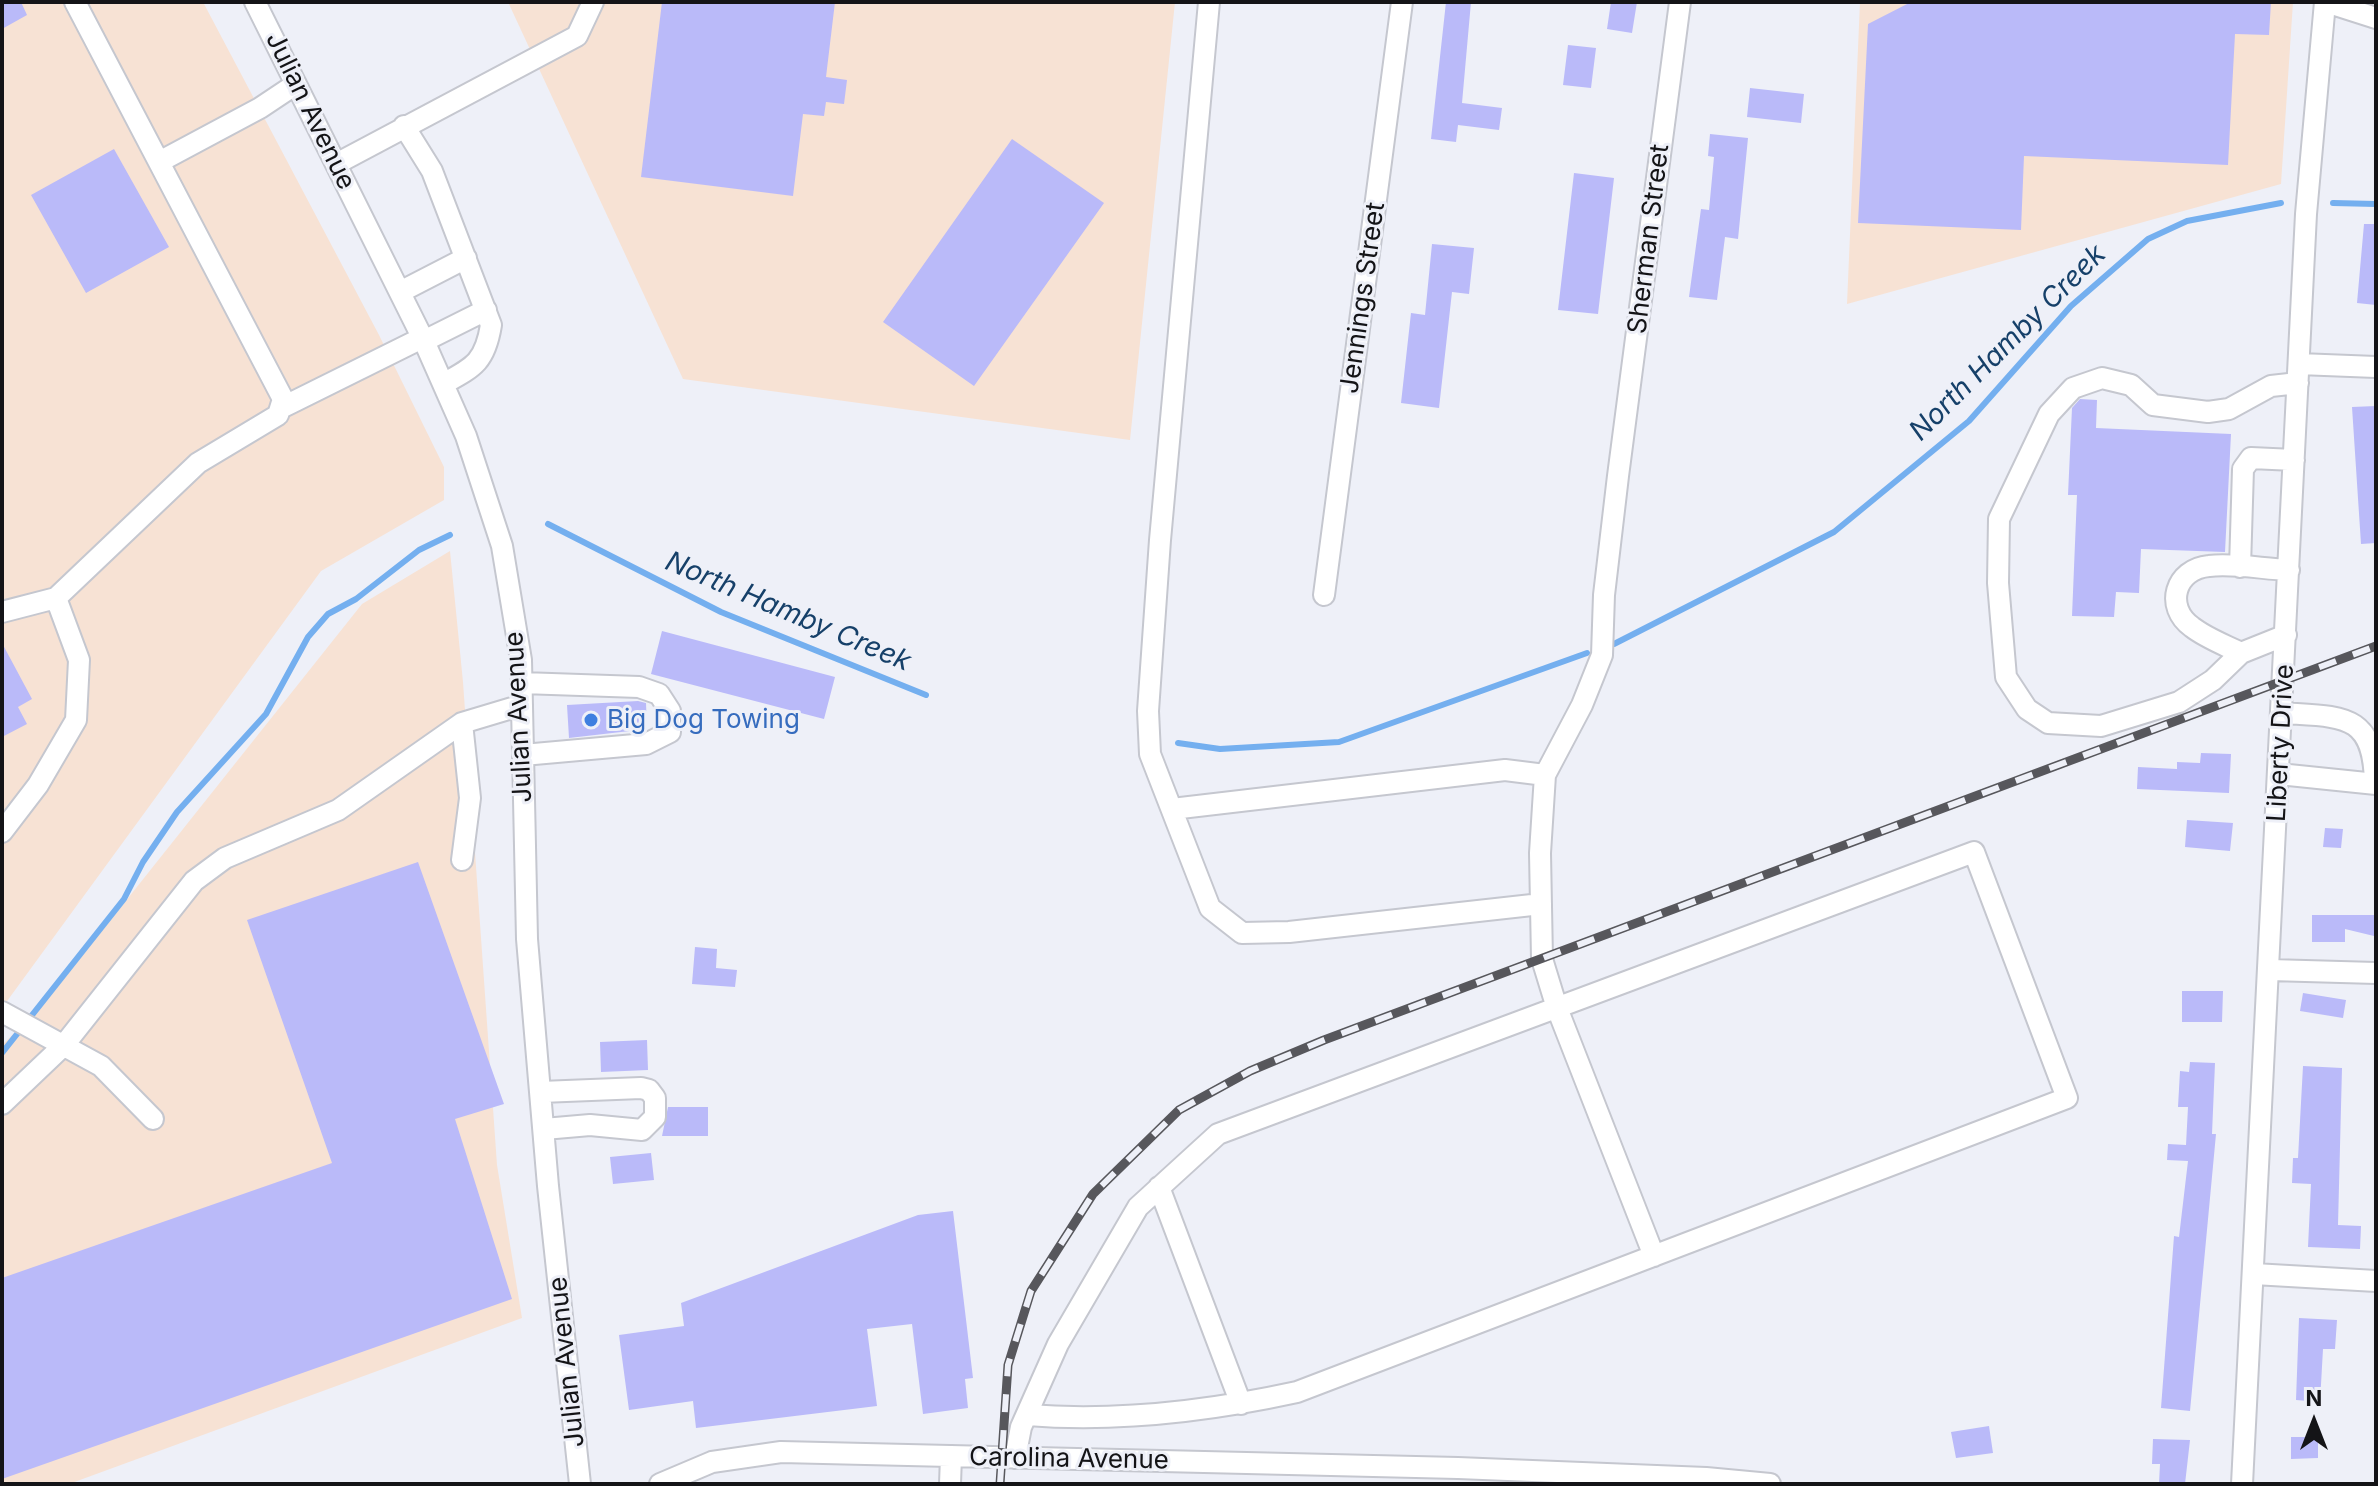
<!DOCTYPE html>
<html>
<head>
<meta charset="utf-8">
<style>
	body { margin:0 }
	#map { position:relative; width:2378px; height:1486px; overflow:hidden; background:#eef0f8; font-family:Inter,sans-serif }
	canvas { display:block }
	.frame { position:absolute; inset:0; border:4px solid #141417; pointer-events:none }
	.north { position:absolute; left:2274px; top:1382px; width:80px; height:80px; -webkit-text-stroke:6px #eef0f8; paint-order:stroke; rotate:0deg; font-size:22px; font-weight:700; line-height:32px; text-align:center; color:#141417 }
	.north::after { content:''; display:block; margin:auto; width:28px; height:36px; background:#141417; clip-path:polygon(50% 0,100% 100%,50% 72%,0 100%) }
</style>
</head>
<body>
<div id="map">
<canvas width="2378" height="1486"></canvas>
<div class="frame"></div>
<div class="north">N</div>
</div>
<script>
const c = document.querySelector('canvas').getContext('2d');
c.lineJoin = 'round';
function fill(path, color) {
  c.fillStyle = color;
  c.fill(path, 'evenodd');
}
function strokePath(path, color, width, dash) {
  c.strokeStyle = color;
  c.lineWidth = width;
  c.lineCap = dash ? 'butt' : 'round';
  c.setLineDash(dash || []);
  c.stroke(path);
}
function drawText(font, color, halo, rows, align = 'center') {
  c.font = font + ' Inter,sans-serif';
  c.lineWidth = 6;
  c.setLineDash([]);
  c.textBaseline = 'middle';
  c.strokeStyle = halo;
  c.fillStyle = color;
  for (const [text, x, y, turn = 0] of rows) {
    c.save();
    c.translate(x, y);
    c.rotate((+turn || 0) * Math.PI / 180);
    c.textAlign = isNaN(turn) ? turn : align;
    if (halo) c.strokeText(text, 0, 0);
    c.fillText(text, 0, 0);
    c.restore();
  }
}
fill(new Path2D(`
	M2,2H203L379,335L444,467V500L321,571L2,1008Z
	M508,2H1175L1130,440L683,379Z
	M1860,2H2293L2281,184L1847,304Z
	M450,551L463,682L497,1165L522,1318L69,1484H2V1045L43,1005L362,604Z`), '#f7e2d4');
strokePath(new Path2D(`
	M2333,203L2376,204
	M548,524L721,612L926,695
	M1614,644L1834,532L1969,421L2071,306L2148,239L2187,221L2281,203
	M1178,743L1220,749L1339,742L1587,653
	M2,1053L124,899L143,862L177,812L266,714L308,637L328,614L356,599L419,550L450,535`), '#74afef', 6);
fill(new Path2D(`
	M2,2H21L27,15L2,29Z
	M662,2H835L826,77L847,80L844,104L826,102L824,116L803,114L793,196L641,177Z
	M1446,2H1471L1462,103L1502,108L1499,130L1458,125L1456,142L1431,139Z
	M1611,2H1637L1632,33L1607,29Z
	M1911,2H2271L2269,35L2235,34L2228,165L2024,156L2021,230L1858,223L1868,24Z
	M1568,45L1596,48L1591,88L1563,85Z
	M1750,88L1804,94L1801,123L1747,117Z
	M1710,134L1748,138L1738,239L1725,237L1717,300L1689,297L1701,209L1709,210L1714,157L1708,156Z
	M1012,139L1104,203L974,386L883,322Z
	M114,149L169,247L86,293L31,195Z
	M1574,173L1614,178L1598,314L1558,310Z
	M2364,224H2376V305L2357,303Z
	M1432,244L1474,248L1469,294L1452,292L1439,408L1401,403L1411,313L1425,315Z
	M2080,399L2097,400L2096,428L2231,434L2225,552L2141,549L2139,593L2116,592L2114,617L2072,616L2077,495H2068L2072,408Z
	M2376,406V543L2361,544L2352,407Z
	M662,631L835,677L824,719L651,674Z
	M2,643L32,699L18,707L27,724L2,737Z
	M638,701L646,703L647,729L569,738L567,705Z
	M2201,753L2231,754L2229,793L2137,789L2138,767L2177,769V762L2200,763Z
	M2187,820L2233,823L2230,851L2185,847Z
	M2325,828L2343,829L2341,848L2323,847Z
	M418,862L504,1104L455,1119L512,1299L2,1479V1278L332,1163L247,920Z
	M2312,915H2375L2374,936L2345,929V942H2312Z
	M695,947L717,949L716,968L737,970L735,987L692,984Z
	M2182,991H2223L2222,1022H2182Z
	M2303,993L2346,1000L2343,1018L2300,1011Z
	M647,1040L648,1070L601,1072L600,1042Z
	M2190,1062L2215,1063L2212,1134H2216L2190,1411L2161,1408L2174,1236L2179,1237L2188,1161L2167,1160L2168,1144L2186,1145L2188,1107H2178L2180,1071L2189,1072Z
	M2303,1066L2342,1068L2338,1225L2361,1226L2360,1249L2308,1247L2311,1184L2292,1183L2293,1158H2298Z
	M668,1107H708V1136H662Z
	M651,1153L654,1180L613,1184L610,1157Z
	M953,1211L973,1378L965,1379L968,1408L923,1414L912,1324L867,1329L877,1406L696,1428L693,1401L629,1410L619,1335L684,1326L681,1303L918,1215Z
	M2299,1318L2337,1320L2335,1349H2323L2320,1402L2296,1400Z
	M1989,1426L1993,1453L1956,1458L1951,1432Z
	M2291,1437H2318V1458L2291,1459Z
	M2153,1439L2190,1440L2185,1484H2159L2160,1464H2152Z`), '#babaf9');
const minor = new Path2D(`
	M255,2L424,341L466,436L502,546L521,660L527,939L548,1186L580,1484
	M1209,2L1160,540L1148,711L1150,754L1210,908L1242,933L1289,932L1541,904
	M2326,2L2376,18
	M404,126L432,171L491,325C485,362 474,367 443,384
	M159,162L260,108L296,84
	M336,164L577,36L593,2
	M400,292L466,258
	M424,341L486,310
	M2299,364L2376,367
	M283,407L422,338
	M2240,567L2243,469L2251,458L2294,460
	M1324,595L1402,2
	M2,612L56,598L198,463L278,415L283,399L75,2
	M2286,635L2241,653L2213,680L2179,702L2101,726L2048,723L2027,709L2006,677L1998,583L1999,519L2049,414L2073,388L2102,378L2131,385L2153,405L2208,412L2229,409L2271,386L2298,383
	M2241,653C2225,645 2206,638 2192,627C2164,607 2175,569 2209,566C2234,563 2263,569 2289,570
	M522,683L639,687L659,694L670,711V732L646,744L523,755
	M2282,713C2342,717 2374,712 2375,784
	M462,723L470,798L462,860
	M2279,774L2376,784
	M1172,809L1505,770L1545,775
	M2,832L38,785L76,720L79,660L56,598
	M2270,970L2376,973
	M2,1012L101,1066L153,1119
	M541,1092L641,1088L649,1090L655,1098V1117L642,1130L590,1125L544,1129
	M2,1104L64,1045L194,881L225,858L338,810L462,723L522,705
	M1159,1187L1241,1404
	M1654,1256L1557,1008L1542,959L1540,853L1545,775L1582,705L1602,655L1604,595L1618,476L1680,2
	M2254,1274L2376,1281
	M1015,1458L1021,1427L1058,1344L1138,1207L1218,1134L1974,852L2067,1098L1297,1392C1210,1411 1116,1422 1027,1415
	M660,1484L712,1462L781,1452L1458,1468L1706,1478L1770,1484
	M950,1484L951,1456
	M2242,1484L2306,214L2325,2`);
strokePath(minor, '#c5c7cf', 24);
strokePath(minor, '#fff', 20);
const rail = new Path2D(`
	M1000,1484L1008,1365L1031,1291L1093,1194L1179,1110L1250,1071L1324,1040L2376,646`);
strokePath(rail, '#57575c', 9);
strokePath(rail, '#eef0f8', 6, [18]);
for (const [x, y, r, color] of [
	[591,720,8,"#3f7fe0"]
]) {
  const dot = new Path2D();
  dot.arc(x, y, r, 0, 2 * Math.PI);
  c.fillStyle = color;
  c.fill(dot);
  strokePath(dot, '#eef0f8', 3);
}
drawText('26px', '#141417', '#eef0f8', [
	["Julian Avenue",310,111,64],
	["Sherman Street",1649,239,-83],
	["Jennings Street",1363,298,-82],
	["Julian Avenue",519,717,-93],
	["Liberty Drive",2281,743,-87],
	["Julian Avenue",567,1362,-96],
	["Carolina Avenue",1069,1459,1]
]);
drawText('26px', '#366cbe', '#eef0f8', [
	["Big Dog Towing",607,720]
], 'left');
drawText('italic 28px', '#164069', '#eef0f8', [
	["North Hamby Creek",2008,343,-45],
	["North Hamby Creek",788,612,23]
]);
</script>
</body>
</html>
